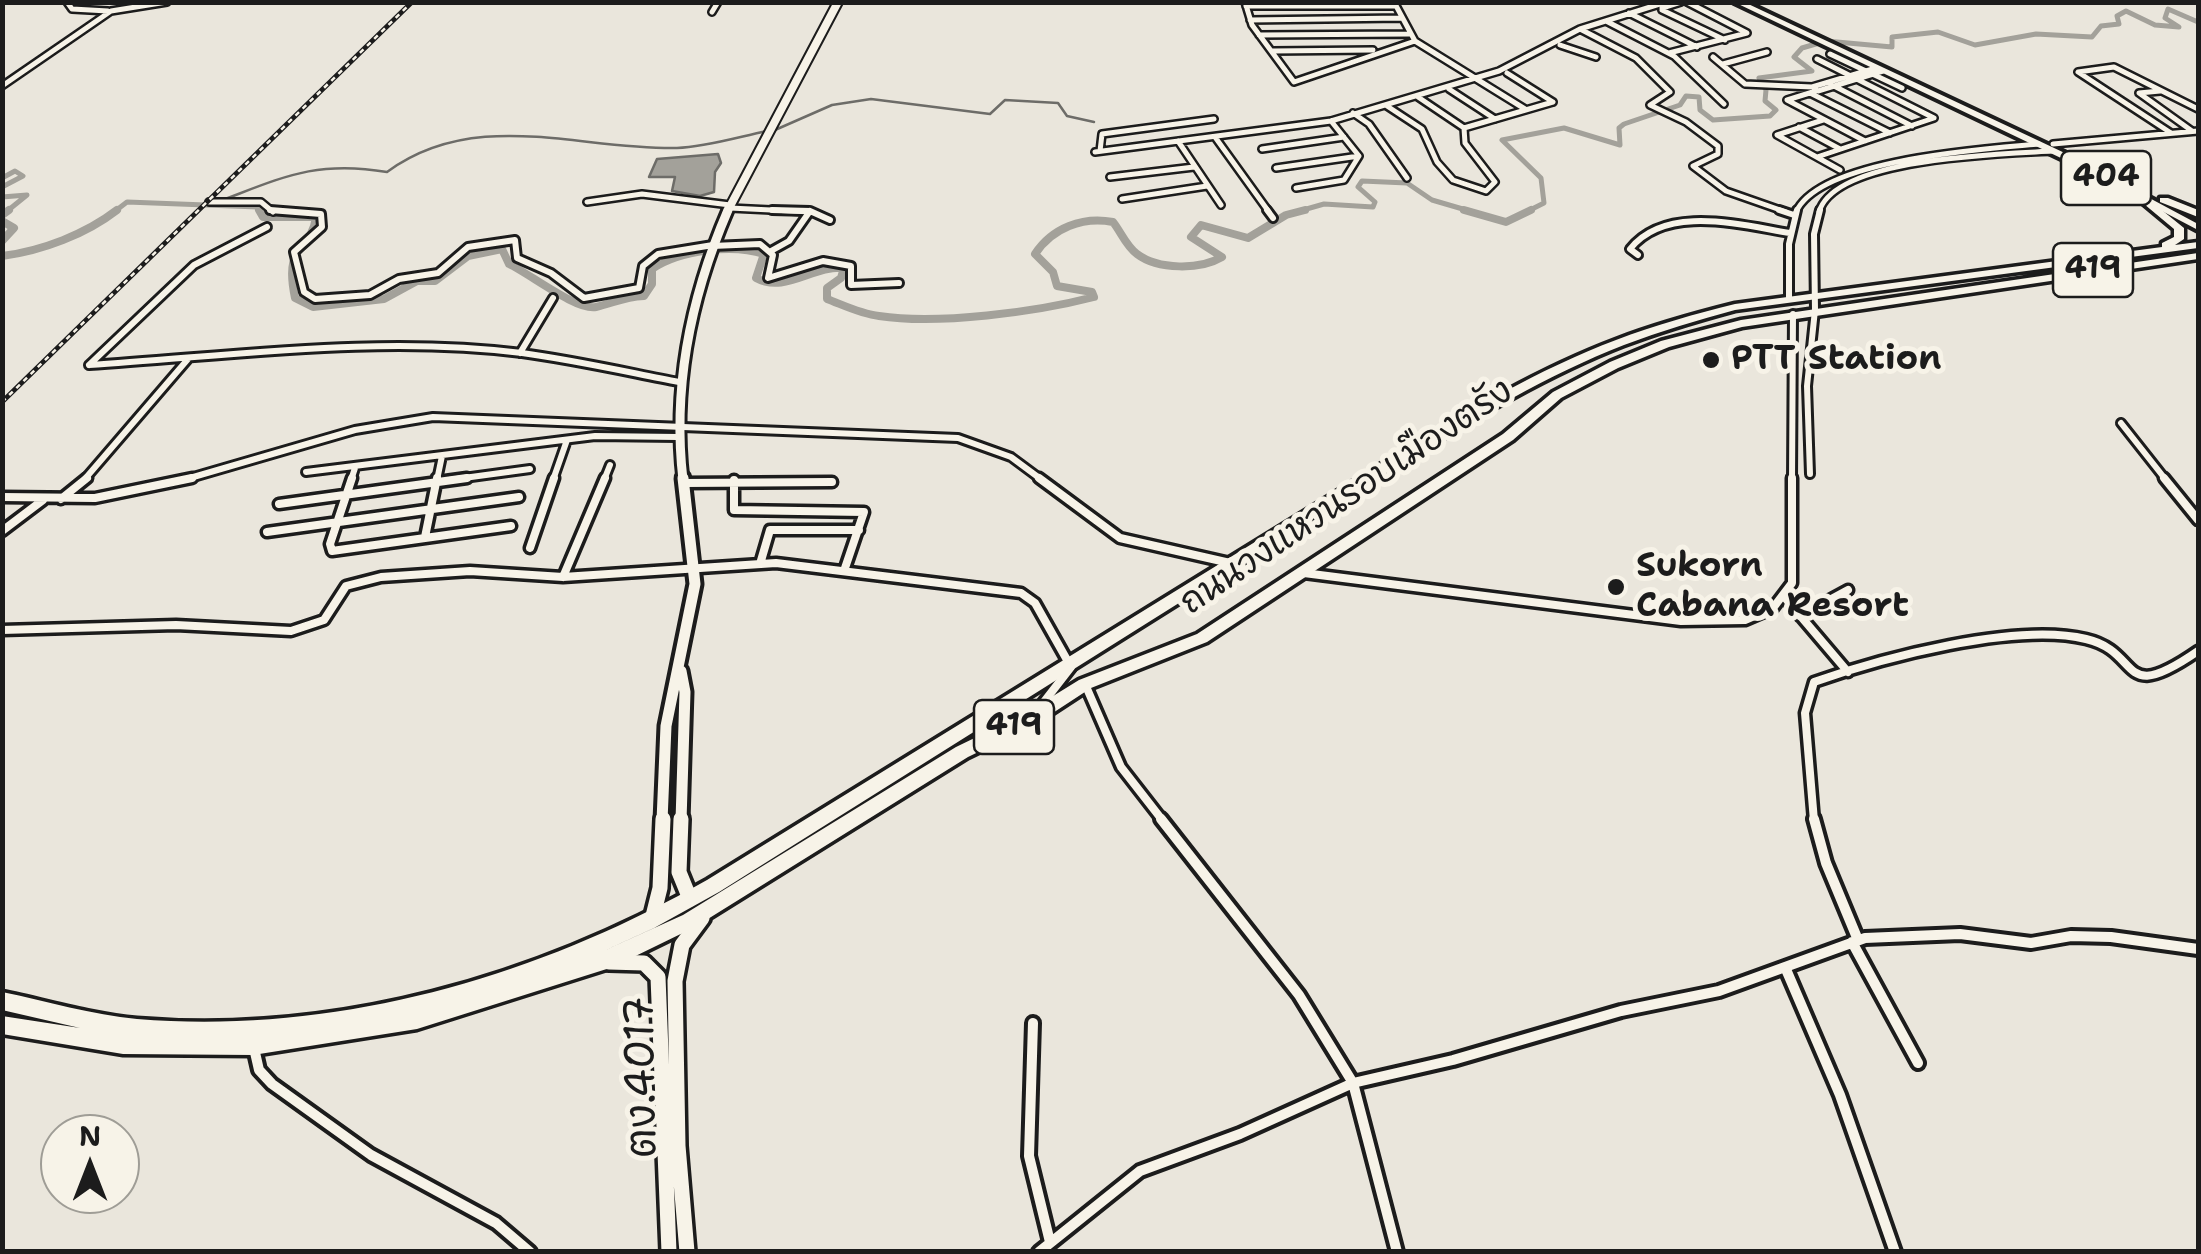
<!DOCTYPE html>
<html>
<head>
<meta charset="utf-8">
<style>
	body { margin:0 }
	#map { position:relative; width:2201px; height:1254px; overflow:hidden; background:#eae6dc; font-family:"Shantell Sans",sans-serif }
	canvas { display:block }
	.frame { position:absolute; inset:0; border:5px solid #1c1c1c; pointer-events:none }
	.north { position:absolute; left:40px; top:1114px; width:100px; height:100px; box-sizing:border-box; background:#f7f3e8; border:2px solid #9f9d96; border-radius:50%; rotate:0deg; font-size:28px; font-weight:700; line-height:40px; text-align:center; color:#1c1c1c }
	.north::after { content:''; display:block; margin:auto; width:35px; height:45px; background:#1c1c1c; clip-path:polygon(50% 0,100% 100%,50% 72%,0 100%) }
</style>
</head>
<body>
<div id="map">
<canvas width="2201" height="1254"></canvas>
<div class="frame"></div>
<div class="north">N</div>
</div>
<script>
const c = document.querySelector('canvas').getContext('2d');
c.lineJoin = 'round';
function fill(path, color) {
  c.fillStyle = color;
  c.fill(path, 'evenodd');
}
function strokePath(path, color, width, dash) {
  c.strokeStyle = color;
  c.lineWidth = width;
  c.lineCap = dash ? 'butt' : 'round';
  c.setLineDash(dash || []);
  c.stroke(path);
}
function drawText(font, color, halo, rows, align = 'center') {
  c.font = font + ' "Shantell Sans","Playpen Sans Thai",sans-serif';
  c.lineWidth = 10;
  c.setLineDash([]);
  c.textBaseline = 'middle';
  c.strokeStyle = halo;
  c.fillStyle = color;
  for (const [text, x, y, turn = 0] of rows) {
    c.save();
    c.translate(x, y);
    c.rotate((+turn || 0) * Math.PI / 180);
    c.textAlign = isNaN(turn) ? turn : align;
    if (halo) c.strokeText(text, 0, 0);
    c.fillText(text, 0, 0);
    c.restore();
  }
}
const water = new Path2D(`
	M718,154L721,163L715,172L714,192L700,196L672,191L675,177H649L657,159Z`);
fill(water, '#a3a19a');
strokePath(water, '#6d6c68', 2.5);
strokePath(new Path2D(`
	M775,130L832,105L871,99L990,114L1005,100L1058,103L1067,116L1094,122
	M209,205C278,180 312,159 387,172C476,107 578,150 677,148C706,147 738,137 767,131`), '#6d6c68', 2.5);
strokePath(new Path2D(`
	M2,178L15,171L23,176L2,187
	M2,197L27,195L6,212
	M114,212L127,202L258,207L261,212
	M1296,212L1324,204L1373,207L1375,202L1358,187L1362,181L1407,183L1432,200L1473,212
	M1526,212L1544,203L1541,178L1502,140L1564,128L1620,145L1619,128L1624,124L1680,105L1686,96L1699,97L1700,110L1713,120L1770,116L1776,110L1765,101L1766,90L1759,78L1812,71L1794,57L1802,48L1826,41L1892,47V37L1938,32L1975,45L2036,34L2092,37L2101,26L2119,24L2117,16L2126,11L2155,25L2179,27L2165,18L2168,9L2198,22`), '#a3a19a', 5);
strokePath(new Path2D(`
	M259,210L263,217H316C311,253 283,241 295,298L313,307L384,299L417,281H435L468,256L502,249L509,264C530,274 577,311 596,307C614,303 623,297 644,296L652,284V269C680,250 732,244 764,254L756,278C785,294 813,265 844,268L841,278L827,288V299C843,305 861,314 879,316C938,325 1036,312 1094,297L1092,292L1057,286L1053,272L1035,254C1052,228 1083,216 1113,222C1121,232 1126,246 1137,254C1158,270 1200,270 1222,257L1191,237L1201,225L1248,238L1286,215L1305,210
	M1464,210L1506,222L1531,210
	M2,215L9,210
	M2,221L14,228L2,241
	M2,256C42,251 86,234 117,210`), '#a3a19a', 8);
const streetFar3 = new Path2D(`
	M67,2L72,9L108,11
	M1245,2L1252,25L1294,82L1415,41
	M1394,2L1415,41L1525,109
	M1246,6H1396
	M1662,8L1681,2
	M1662,10L1725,40
	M712,12L718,2
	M1629,13L1697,47
	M1250,20L1402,18
	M1606,21L1674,56L1724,104
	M1580,29L1636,58L1670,92L1650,105L1686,122L1718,146V154L1693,166L1726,191L1786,212
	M1259,35L1409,34
	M1560,45L1596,57
	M1272,51L1373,50
	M1669,53L1747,33L1687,2
	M1830,54L1902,88
	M1713,57L1745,84L1812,87
	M1817,59L1934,118L1817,157
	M1723,64L1767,52
	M1876,68L1812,87L1818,91L1883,71
	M1507,73L1553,102
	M1832,85L1912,126
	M2,86L111,11L167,2
	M1449,89L1495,119
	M1816,91L1787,100L1865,141
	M2160,91L2139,93L2192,131
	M1810,93L1890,133
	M1418,97L1464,128L1553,102
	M1387,106L1422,129L1437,162L1453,180L1486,191L1495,182L1465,143L1464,128
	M1353,113L1369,124L1407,178
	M1823,120L1777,135L1840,170
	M1799,127L1840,149
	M2171,133L2078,72L2114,67L2198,109
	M1215,137L1269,212
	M1178,141L1221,205
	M2053,144L2198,131
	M1262,149L1344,137
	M1100,151L1102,134L1214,119
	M1095,152L1331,121L1499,71L1580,29L1666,2
	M1276,168L1359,156
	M1110,177L1194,167
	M1296,188L1344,180L1359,156L1331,121
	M1122,199L1207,186
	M209,202H261L273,212
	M587,202L642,194L730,205
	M730,208L812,212
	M1796,212C1820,159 1985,149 2039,144
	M1819,212C1835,157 2004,154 2052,151`);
const streetFar2 = new Path2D(`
	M270,210L321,214L322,227L294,252L304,292L315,299L370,295L399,279L438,273L468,247L515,240L517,258L551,273L584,298L639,288L643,266L658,254L713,245
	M772,210L810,211L830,220
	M1267,210L1273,218
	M1779,210L1794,215
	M712,246L760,244L773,255L768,278L823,261L851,266V285L899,283
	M771,251L789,241L810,211
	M1638,255L1630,249C1666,204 1740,225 1790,233
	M1789,299V244L1797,210
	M520,353L553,298
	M89,365C231,356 380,335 522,353C574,360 627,372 679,382
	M89,365L194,265L267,227
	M2121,423L2166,480
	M306,472L595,436L678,437
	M1810,474L1807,386L1815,310L1814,234L1820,210
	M84,480L188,359
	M183,480L355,430L433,417L958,438L1011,457L1042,480
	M351,480L355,468
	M437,480L442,456
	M449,480L530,469
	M553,480L567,440
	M604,480L610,465
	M1792,480L1793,314`);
const streetFar1 = new Path2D(`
	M352,478L330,544L332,551L511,526
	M1039,478L1120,538L1230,563
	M2164,478L2198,520
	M734,480V510L864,512L845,568
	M685,483L832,482
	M2,497L95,498L192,478
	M61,499L87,478
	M279,504L467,478
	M2,531L43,500
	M267,532L519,497
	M425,537L437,478
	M530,548L554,478
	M760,564L770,530H859
	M1304,573L1681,621L1745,620L1773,608L1792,583V478
	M563,577L605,478
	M1786,599L1848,672
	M1800,616L1848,590
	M2,630L176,625L291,631L324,620L346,586L381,577L470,571L563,577L776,563L1021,593L1035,603L1071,667L1040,707
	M1085,684L1121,767L1163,821
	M1814,821L1805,713L1814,682C1882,658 2016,622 2086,639C2143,652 2117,707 2198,651`);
const street = new Path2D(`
	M1161,819L1299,995L1353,1083L1397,1252
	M1814,819L1826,863L1858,940
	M1852,942L1918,1063
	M1785,967L1840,1095L1895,1252
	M1033,1023L1029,1156L1050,1242
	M254,1048L259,1070L272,1084L371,1155L496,1223L530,1252
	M1039,1252L1140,1171L1240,1134L1353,1083L1453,1060L1621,1011L1719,991L1865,938L1960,934L2031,943L2071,936L2111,937L2198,949`);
const secondaryFar3 = new Path2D(`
	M727,212L838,2`);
const secondaryFar2 = new Path2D(`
	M683,480C672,386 691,296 728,210`);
const secondaryFar1 = new Path2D(`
	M662,821L666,726L695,584L683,478
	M681,821L685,692L681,671`);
const secondary = new Path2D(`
	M681,819L679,872L690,899
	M652,920L660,888L663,819
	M609,962L644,963L658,977L669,1252
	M687,1252L678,1146L675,981L682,945L702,918`);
const primary = new Path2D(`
	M1734,2H1744L2069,155L2198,224V230L2063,159Z`);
const highway = new Path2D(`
	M2142,194L2184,228V239L2175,245L2198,242V248L1735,310C1698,320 1661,331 1624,345C1547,375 1476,418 1405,461L719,892L654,928L590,957L683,915L956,747L1024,714L1079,680L1197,634L1503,434L1553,392L1610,362L1661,341L1741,320L2198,253V259L1742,327L1669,347L1618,368L1561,398L1513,440L1207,642L1091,688L1036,724L968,757L695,927L613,967L417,1029L253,1055L123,1054L2,1034V1016L80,1028L2,1010V992C47,1001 92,1015 137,1019C336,1035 535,978 707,880L1396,455C1467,412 1539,369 1616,340C1655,325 1695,314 1735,304L2162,247V243L2174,237V229L2138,199L2137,197Z
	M2160,198H2168L2198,210V217L2160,202Z`);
strokePath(streetFar3, '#1c1c1c', 10);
strokePath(streetFar2, '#1c1c1c', 12);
strokePath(streetFar1, '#1c1c1c', 15);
strokePath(street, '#1c1c1c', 18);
strokePath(secondaryFar3, '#1c1c1c', 12);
strokePath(secondaryFar2, '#1c1c1c', 15);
strokePath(secondaryFar1, '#1c1c1c', 19);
strokePath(secondary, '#1c1c1c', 22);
strokePath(primary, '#1c1c1c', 8);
strokePath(highway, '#1c1c1c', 7);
strokePath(streetFar3, '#f7f3e8', 5);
strokePath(streetFar2, '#f7f3e8', 6);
strokePath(streetFar1, '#f7f3e8', 8);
strokePath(street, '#f7f3e8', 10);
strokePath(secondaryFar3, '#f7f3e8', 8);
strokePath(secondaryFar2, '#f7f3e8', 9);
strokePath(secondaryFar1, '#f7f3e8', 11);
strokePath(secondary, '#f7f3e8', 15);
fill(primary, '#f7f3e8');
fill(highway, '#f7f3e8');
const rail = new Path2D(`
	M2,402L412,2`);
strokePath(rail, '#1c1c1c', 5);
strokePath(rail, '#f7f3e8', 2.5, [5]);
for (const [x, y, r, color] of [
	[1711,360,10,"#1c1c1c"],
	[1616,587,10,"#1c1c1c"]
]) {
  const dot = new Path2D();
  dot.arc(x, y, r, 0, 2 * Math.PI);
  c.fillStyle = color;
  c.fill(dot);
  strokePath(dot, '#f7f3e8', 4);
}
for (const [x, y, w] of [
	[2106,178,90],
	[2093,270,80],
	[1014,727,80]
]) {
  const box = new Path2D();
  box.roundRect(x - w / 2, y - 27, w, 54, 8);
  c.fillStyle = '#f7f3e8';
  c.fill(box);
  strokePath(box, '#1c1c1c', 2.5);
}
drawText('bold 32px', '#1c1c1c', null, [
	["404",2106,178],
	["419",2093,270],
	["419",1014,727]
]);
drawText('bold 35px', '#1c1c1c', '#f7f3e8', [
	["PTT Station",1731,360],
	["Sukorn",1636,567],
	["Cabana Resort",1636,607]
], 'left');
drawText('35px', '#1c1c1c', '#f7f3e8', [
	["ถนนวงแหวนรอบเมืองตรัง",1347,498,-34]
]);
drawText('42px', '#1c1c1c', '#f7f3e8', [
	["ตง.4017",643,1077,-91]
]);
</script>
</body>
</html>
